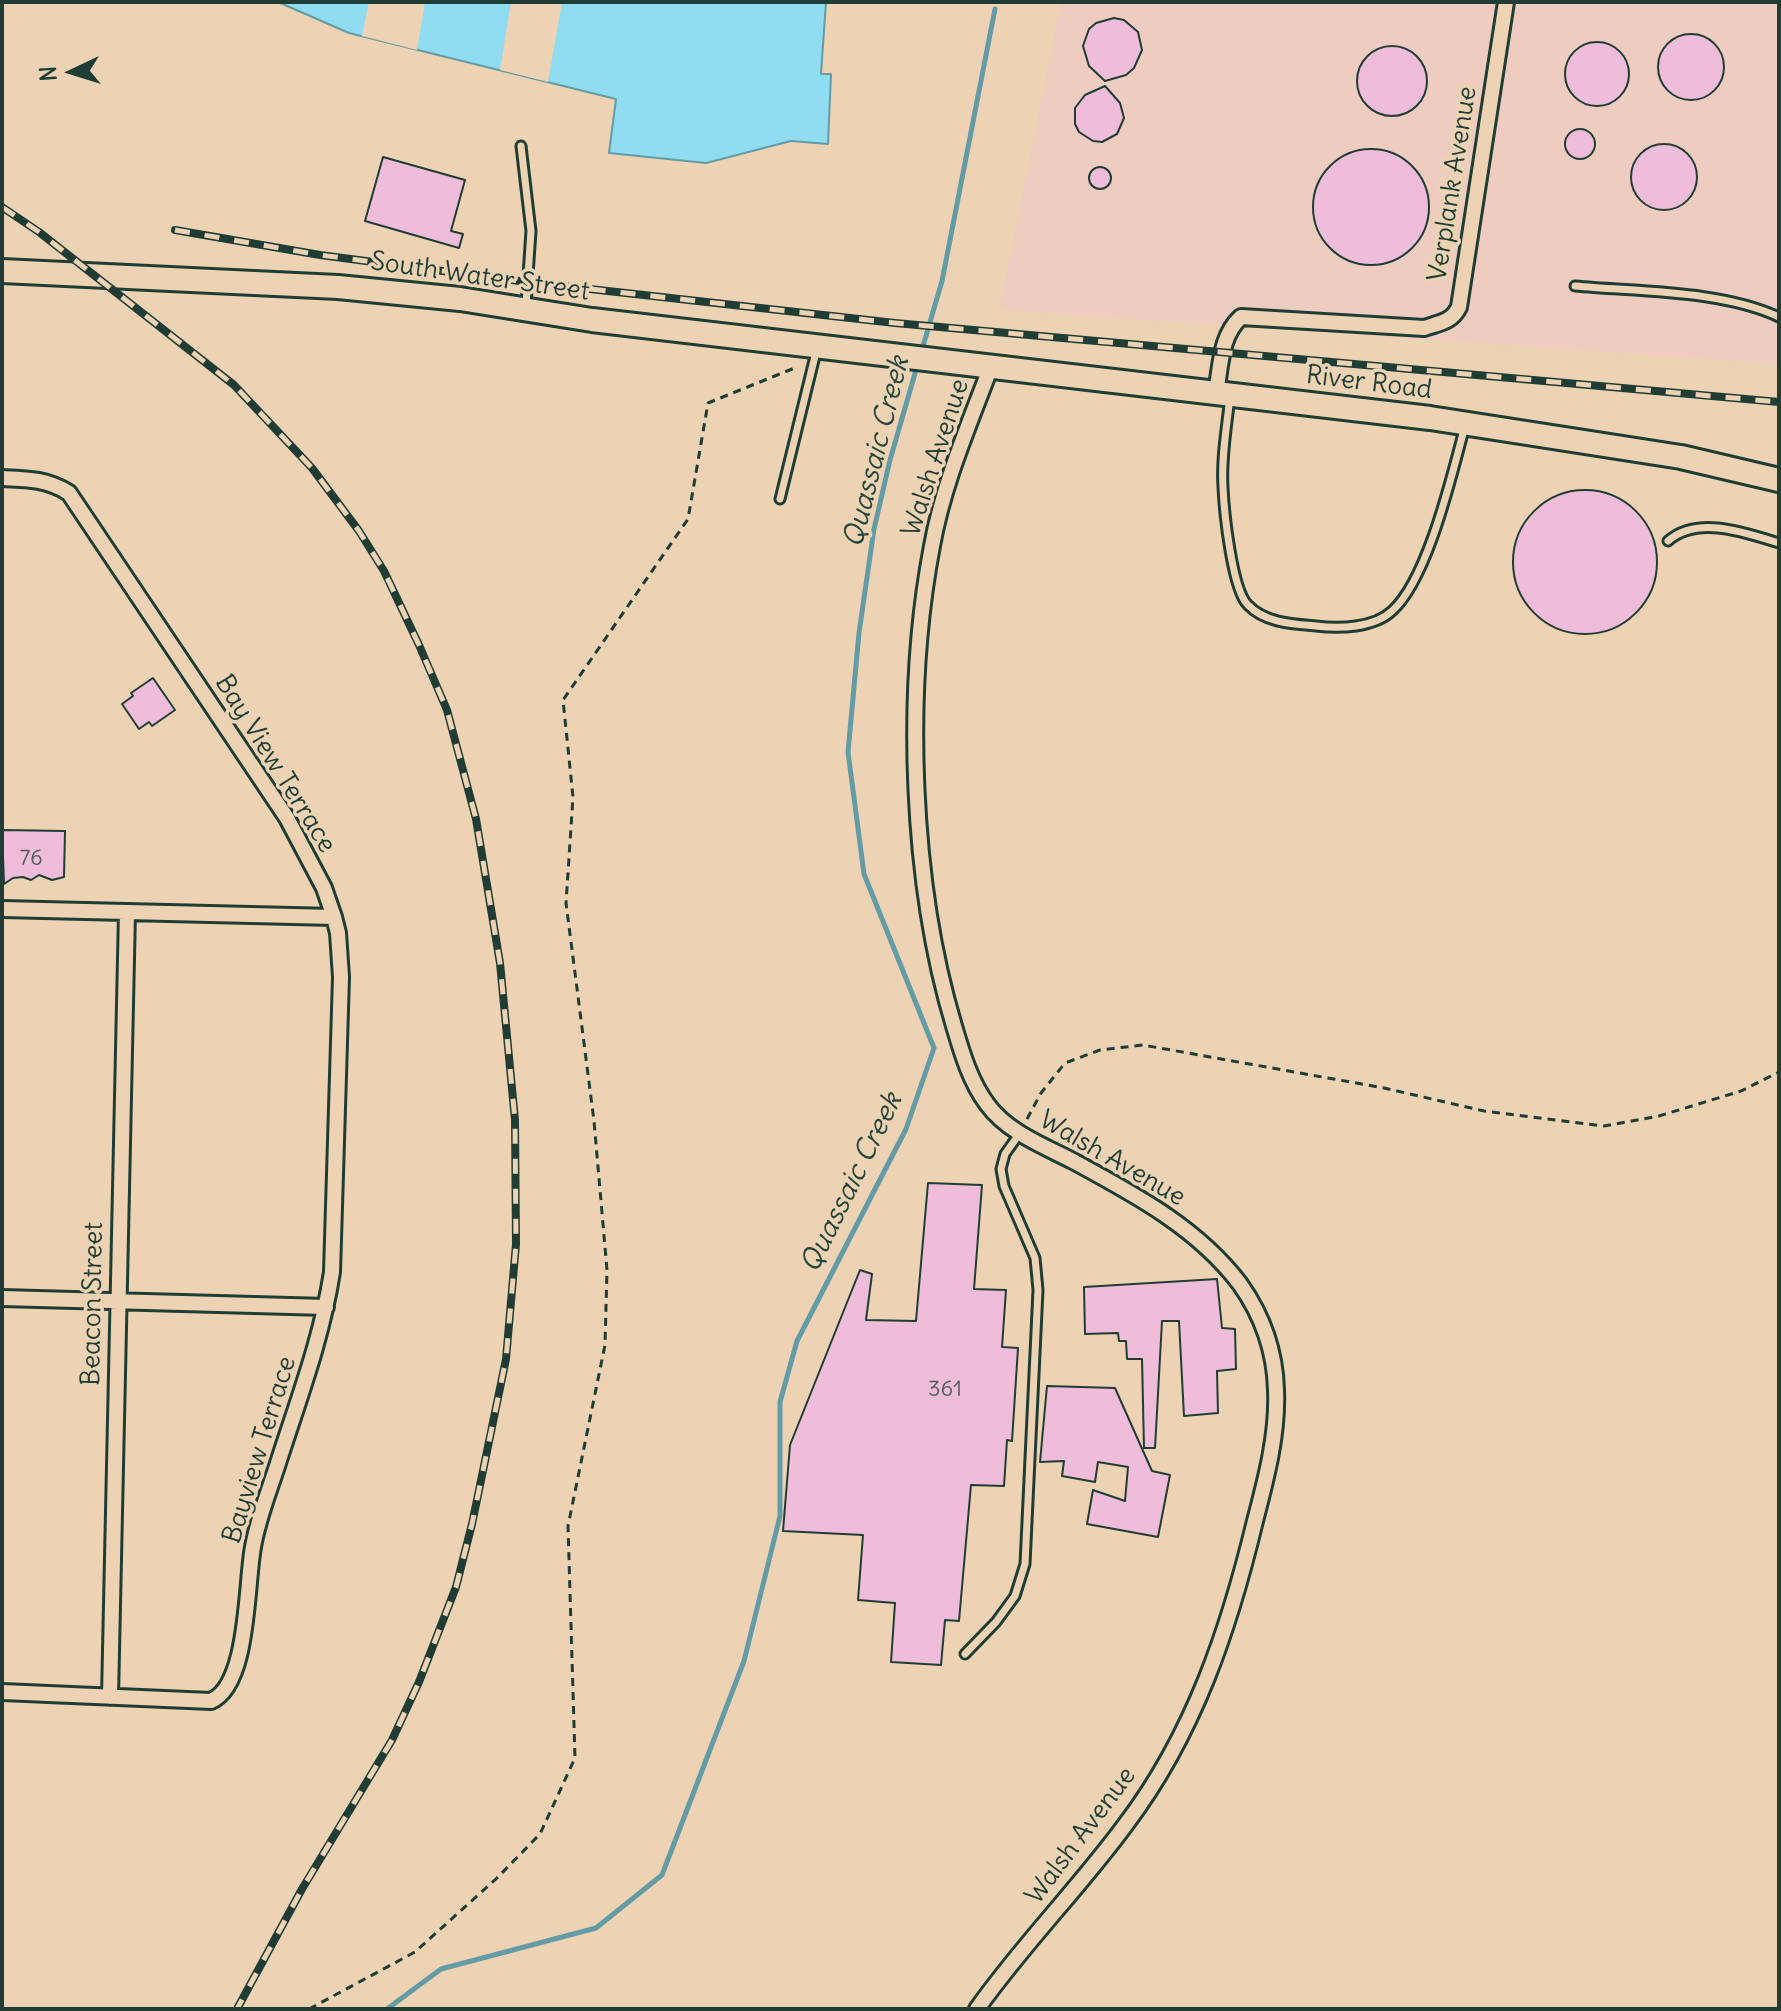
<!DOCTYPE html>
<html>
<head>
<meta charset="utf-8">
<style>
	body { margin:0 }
	#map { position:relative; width:1781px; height:2011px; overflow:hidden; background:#edd3b4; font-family:Delius,sans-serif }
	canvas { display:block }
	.frame { position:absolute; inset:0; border:4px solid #1f3d34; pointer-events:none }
	.north { position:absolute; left:32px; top:32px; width:80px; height:80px; -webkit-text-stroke:6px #edd3b4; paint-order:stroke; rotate:266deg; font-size:22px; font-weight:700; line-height:32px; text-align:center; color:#1f3d34 }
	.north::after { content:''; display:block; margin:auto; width:28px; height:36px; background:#1f3d34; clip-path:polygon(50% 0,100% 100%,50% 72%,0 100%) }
</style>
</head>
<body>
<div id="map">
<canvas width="1781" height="2011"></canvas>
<div class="frame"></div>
<div class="north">N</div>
</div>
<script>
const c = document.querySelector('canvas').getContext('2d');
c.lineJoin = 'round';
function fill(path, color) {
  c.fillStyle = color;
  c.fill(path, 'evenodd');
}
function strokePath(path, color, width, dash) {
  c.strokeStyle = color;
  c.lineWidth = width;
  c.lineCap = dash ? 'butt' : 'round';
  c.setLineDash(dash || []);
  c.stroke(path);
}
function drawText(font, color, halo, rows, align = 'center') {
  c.font = font + ' Delius,sans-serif';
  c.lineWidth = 7;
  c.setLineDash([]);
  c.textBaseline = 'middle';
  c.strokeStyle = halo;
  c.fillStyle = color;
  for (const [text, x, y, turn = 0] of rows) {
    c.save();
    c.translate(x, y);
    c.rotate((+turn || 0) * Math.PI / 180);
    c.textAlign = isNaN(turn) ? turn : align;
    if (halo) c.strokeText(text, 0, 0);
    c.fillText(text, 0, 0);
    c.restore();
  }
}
fill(new Path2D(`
	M1061,2H1779V364L999,310Z`), '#eeccbf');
const water = new Path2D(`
	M278,2H826L821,74H831L828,144L791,141L706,163L609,153L616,99L349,33Z`);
fill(water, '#90dcf0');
strokePath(water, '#639ca5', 2);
fill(new Path2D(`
	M369,2H425L417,50L362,36Z
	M511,2H562L548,82L500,70Z`), '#edd3b4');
strokePath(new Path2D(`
	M921,353L942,281L995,9
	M387,2009L441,1969L596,1928L662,1875L744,1661L780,1516V1402L797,1341L906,1129L934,1048L864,874L848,752L859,633L874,529L890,460L918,363`), '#639ca5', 5);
const building = new Path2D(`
	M1114,18L1124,20L1138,32L1142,50L1134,68L1126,75L1105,81L1089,66L1083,46L1089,29L1096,23Z
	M1658 67a33 33 0 1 1 66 0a33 33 0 1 1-66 0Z
	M1565 74a32 32 0 1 1 64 0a32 32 0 1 1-64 0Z
	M1357 81a35 35 0 1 1 70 0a35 35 0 1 1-70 0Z
	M1105,86L1120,103L1124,118L1117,134L1102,142L1093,141L1079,132L1075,124V108L1085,95Z
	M1565 144a15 15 0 1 1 30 0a15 15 0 1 1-30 0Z
	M1631 177a33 33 0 1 1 66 0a33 33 0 1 1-66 0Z
	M1313 207a58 58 0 1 1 116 0a58 58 0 1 1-116 0Z
	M383,157L465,180L451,231L463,234L459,248L365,221Z
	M1089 178a11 11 0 1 1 22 0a11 11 0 1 1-22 0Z
	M1513 562a72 72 0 1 1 144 0a72 72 0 1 1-144 0Z
	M153,678L175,710L152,726L149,722L139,729L122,704L133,696L131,693Z
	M2,830L65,831L64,877L52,880L39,875L31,880L23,877L13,878L4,884Z
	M928,1183L982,1185L974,1289L1006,1290L1002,1347L1018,1348L1012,1441L1007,1440L1004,1486L971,1485L959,1621L945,1620L941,1665L891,1662L895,1603L858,1600L863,1535L783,1531L790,1445L860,1270L872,1274L866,1320L916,1321Z
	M1217,1279L1222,1328L1235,1329L1236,1369L1217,1371L1218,1413L1184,1416L1179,1321H1162L1155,1448H1144L1142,1359H1127L1126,1341H1119L1118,1333L1085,1334L1084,1287Z
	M1047,1386L1115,1388L1152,1471L1170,1475L1158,1537L1087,1524L1093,1490L1125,1501L1128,1467L1098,1462L1095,1482L1062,1476L1064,1461L1040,1462Z`);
fill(building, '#efbcda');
strokePath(building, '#1f3d34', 2);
const lane = new Path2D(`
	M521,146L531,231L526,305
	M1575,286C1639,292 1721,290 1779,317
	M1230,396C1227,426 1221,457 1223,487C1224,511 1232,590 1248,605C1265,623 1293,624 1316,626C1339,629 1374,628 1392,611C1428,579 1452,474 1465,426
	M780,499L817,348
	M1668,541C1698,515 1746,533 1779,543
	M965,1654L996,1622L1015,1596L1025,1564L1038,1290L1035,1258L1004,1186L1001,1169L1005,1154L1020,1133`);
const street = new Path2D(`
	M1216,392C1221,366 1220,336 1241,317L1424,328C1439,323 1452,322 1459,307L1506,2
	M2,478C27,479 47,479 69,493L287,818L324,888L334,917L338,933L341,977L332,1272C322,1337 299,1398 279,1460C270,1489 258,1517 253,1547C246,1584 249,1685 211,1701L2,1692
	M2,909L334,917
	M2,1298L326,1307
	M110,1697L127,912
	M977,2009C1023,1944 1079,1888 1126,1824C1194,1734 1229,1629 1255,1521C1266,1479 1278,1434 1276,1390C1275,1352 1262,1315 1240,1284C1198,1228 1134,1194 1073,1161C1044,1146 1007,1132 987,1104C970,1081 962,1053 954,1026C911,883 904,693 932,546C943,484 969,425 991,366`);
const secondary = new Path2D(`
	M2,271L338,287L460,299L592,320L1430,418L1681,457L1779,480`);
strokePath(lane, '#1f3d34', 13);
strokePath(street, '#1f3d34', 20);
strokePath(secondary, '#1f3d34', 28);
strokePath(new Path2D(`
	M1027,1119L1041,1093L1065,1063L1100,1050L1143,1045L1384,1088L1484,1111L1604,1126L1659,1116L1741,1091L1779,1072
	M309,2009L415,1952L497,1878L540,1834L575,1758L568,1526L605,1345L607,1270L594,1121L566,903L573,797L563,700L688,519L708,403L797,367`), '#1f3d34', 3, [8, 6]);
strokePath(lane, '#edd3b4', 7);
strokePath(street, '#edd3b4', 14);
strokePath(secondary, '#edd3b4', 22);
const rail = new Path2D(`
	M2,207L39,232L234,385L312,468L359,531L384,571L419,645L447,710L476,819L500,963L515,1120L516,1244L506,1359L472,1524L456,1587L419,1682L392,1740L302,1889L237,2009
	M175,230L320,255L527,282L895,323L1779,402`);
strokePath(rail, '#1f3d34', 8);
strokePath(rail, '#edd3b4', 5, [15]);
drawText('22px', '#535d5e', null, [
	["76",31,859],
	["361",945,1390]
]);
drawText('26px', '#1f3d34', '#edd3b4', [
	["Verplank Avenue",1453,184,-81],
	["South Water Street",480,277,8],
	["River Road",1369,383,7],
	["Walsh Avenue",936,458,-72],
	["Bay View Terrace",275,764,58],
	["Walsh Avenue",1112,1159,30],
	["Beacon Street",93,1304,-89],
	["Bayview Terrace",260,1450,-73],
	["Walsh Avenue",1081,1836,-53]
]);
drawText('italic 28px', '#25453d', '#edd3b4', [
	["Quassaic Creek",877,452,-76],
	["Quassaic Creek",852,1183,-64]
]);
</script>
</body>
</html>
